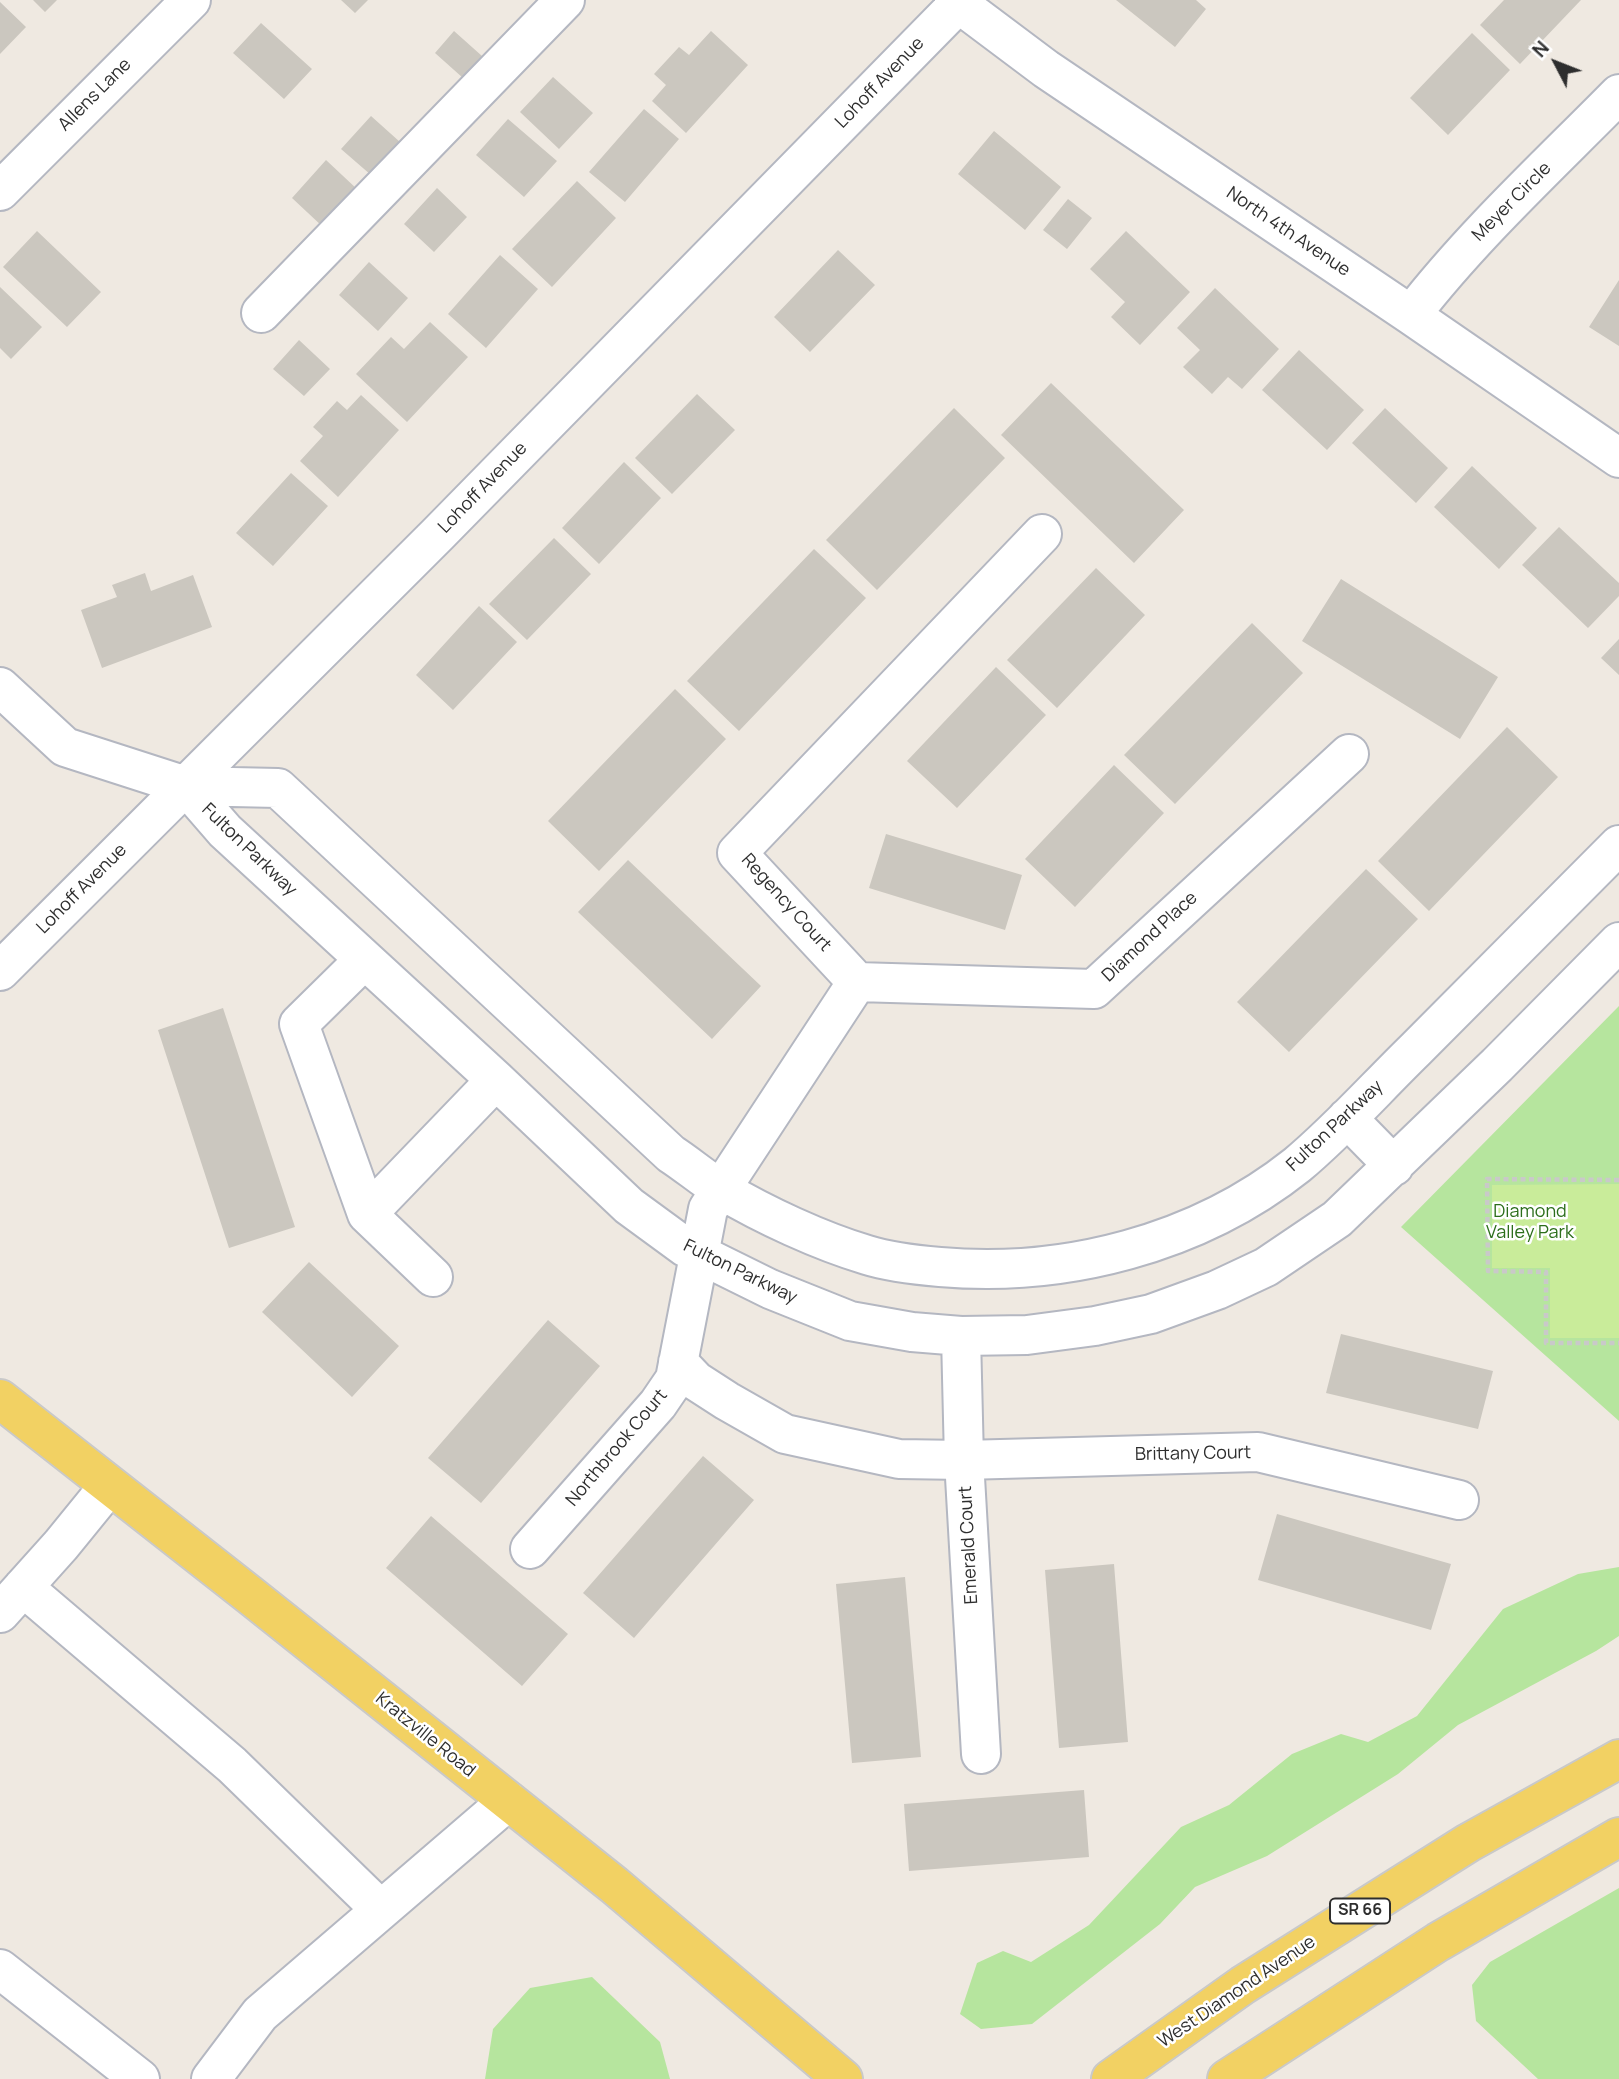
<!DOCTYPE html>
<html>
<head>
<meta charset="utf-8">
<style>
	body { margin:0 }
	#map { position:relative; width:1619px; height:2079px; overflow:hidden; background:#efe9e1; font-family:Manrope,sans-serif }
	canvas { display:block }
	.north { position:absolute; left:1521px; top:28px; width:70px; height:70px; -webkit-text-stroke:5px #fff; paint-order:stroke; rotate:312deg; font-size:19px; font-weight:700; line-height:28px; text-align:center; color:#2e2e2e }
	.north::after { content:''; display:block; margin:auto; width:24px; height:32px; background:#2e2e2e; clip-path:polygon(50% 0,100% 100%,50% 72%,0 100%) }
</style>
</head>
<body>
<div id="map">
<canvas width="1619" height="2079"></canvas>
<div class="north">N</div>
</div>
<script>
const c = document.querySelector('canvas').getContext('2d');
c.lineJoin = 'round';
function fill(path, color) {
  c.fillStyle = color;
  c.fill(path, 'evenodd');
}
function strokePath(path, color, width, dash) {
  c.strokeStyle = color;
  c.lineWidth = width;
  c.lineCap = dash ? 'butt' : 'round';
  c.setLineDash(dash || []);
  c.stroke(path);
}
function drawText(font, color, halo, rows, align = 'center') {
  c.font = font + ' Manrope,sans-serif';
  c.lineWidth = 5;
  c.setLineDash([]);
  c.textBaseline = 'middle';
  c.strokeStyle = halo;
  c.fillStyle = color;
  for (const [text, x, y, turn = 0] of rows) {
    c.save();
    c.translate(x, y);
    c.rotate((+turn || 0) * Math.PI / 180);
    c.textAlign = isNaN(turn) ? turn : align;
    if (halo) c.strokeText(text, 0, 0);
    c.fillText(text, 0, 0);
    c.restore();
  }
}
fill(new Path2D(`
	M1619,1006V1421L1401,1227Z
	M1619,1567V1636L1596,1651L1458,1725L1398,1774L1267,1856L1195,1887L1160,1924L1032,2024L981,2029L960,2014L977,1963L1003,1951L1031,1962L1089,1925L1181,1827L1229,1805L1292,1754L1341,1734L1368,1742L1417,1716L1503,1609L1578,1574Z
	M1619,1888V2079H1538L1476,2021L1472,1985L1490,1962Z
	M592,1977L660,2042L670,2079H485L493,2029L530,1988Z`), '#b6e59e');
fill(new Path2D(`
	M1619,1184V1338H1550V1268H1492V1185Z`), '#c9ec9a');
fill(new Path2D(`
	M33,0H57L45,12Z
	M341,0H368L355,13Z
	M1116,0H1196L1206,9L1175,47Z
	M1504,0H1581L1520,64L1480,25Z
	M0,2L26,27L0,54Z
	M261,23L312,69L284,99L233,53Z
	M454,31L482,56L463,78L435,53Z
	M711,31L748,65L686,133L652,101L666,85L654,74L679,47L689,55Z
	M1472,33L1510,70L1448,135L1410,98Z
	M553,77L593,113L559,149L520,112Z
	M644,109L679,139L625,202L589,172Z
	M371,116L400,142L371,175L341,149Z
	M508,119L557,161L524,197L476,155Z
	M994,131L1061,187L1025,230L958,174Z
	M326,160L358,190L323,227L292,198Z
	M577,181L616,218L552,287L512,249Z
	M437,188L467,217L434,252L404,224Z
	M1068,199L1092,218L1067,249L1043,230Z
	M37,231L101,292L67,327L3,267Z
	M1126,231L1190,292L1140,345L1111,317L1125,302L1090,269Z
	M838,250L875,285L810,352L774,317Z
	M500,255L538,289L486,348L448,314Z
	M369,262L408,298L378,331L339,295Z
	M1619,280V346L1589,327Z
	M0,287L42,327L11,359L0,348Z
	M1215,288L1279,349L1242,389L1228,377L1212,394L1183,367L1200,350L1177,328Z
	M430,322L468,357L407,422L356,374L391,337L404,349Z
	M299,340L330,369L304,396L273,369Z
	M1299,350L1364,410L1327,450L1262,390Z
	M1051,383L1184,510L1134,563L1001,435Z
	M697,394L735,430L672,494L635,458Z
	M361,395L399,430L338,497L300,461L323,436L313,427L337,401L347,410Z
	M954,408L1005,458L877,590L826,540Z
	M1385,408L1448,468L1416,503L1352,443Z
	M624,462L661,498L599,564L562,528Z
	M1472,466L1537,528L1499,569L1434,507Z
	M291,473L328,506L273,566L236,533Z
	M1559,527L1619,583V596L1588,628L1522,565Z
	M554,538L591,574L527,640L489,604Z
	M814,549L866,598L739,731L687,681Z
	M1096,568L1145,615L1057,708L1007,660Z
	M145,573L151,591L193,575L212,627L102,668L81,610L117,597L112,585Z
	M1341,579L1498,677L1460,739L1302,641Z
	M479,606L517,642L453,710L416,675Z
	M1252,623L1303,673L1175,804L1124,755Z
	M1619,639V675L1601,658Z
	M996,667L1046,715L957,808L907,761Z
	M675,689L726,739L599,871L548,821Z
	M1507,727L1558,777L1429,911L1378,861Z
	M1114,765L1164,813L1075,907L1025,859Z
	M886,834L1022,875L1005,930L869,888Z
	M628,860L761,986L712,1039L578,912Z
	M1366,869L1418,919L1289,1052L1237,1002Z
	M223,1008L295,1227L229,1248L158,1030Z
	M309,1262L399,1346L352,1397L262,1312Z
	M548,1320L600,1366L481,1503L428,1458Z
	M1341,1334L1493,1371L1478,1429L1326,1393Z
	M703,1456L754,1500L634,1638L583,1593Z
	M1277,1514L1451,1564L1431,1630L1258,1580Z
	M431,1516L568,1634L522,1686L386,1568Z
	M1114,1564L1128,1742L1059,1748L1045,1570Z
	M905,1577L921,1757L852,1763L836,1584Z
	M1084,1790L1089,1857L909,1871L904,1804Z`), '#cbc7bf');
const minor = new Path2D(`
	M954,0L1046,69L1411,315L1619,458
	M0,191L191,0
	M261,313L565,0
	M1411,315C1473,235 1548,166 1619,94
	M0,687L65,747L186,786L278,788L671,1154C688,1165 704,1179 722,1190C764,1215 820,1241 867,1255C889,1262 916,1265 940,1267C1064,1278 1198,1244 1297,1165C1339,1130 1376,1088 1415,1050C1483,982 1551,913 1619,845
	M186,786L225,831L496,1080L629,1206L685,1247L770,1289L850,1321L912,1332L961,1336L1027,1335L1095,1326L1151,1314L1217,1290L1266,1267L1337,1219L1497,1065L1619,942
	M364,960L299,1024L367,1214L433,1277
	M0,971L438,534L962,0
	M857,982L737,853L1042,534
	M857,982L1094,989L1349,754
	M1347,1118L1394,1166
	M367,1214L496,1080
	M961,1336L964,1460L981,1754
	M678,1362L696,1381L727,1401L785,1434L899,1459L964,1460L1258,1452L1459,1500
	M530,1549L658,1404L675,1379L708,1209L857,982
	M23,1587L232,1765L381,1910
	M0,1613L61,1545L109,1486
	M0,1969L140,2079
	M211,2079L260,2014L508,1801`);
const major = new Path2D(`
	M0,1399L251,1596L614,1885L843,2079
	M1111,2079L1243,1985L1468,1843L1619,1759
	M1227,2079L1438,1942L1619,1837`);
strokePath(minor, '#b4b7c1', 42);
strokePath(major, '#c9c9c9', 42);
strokePath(new Path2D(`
	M1619,1180L1487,1179L1488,1271L1546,1272V1343H1619`), '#c9c9c9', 4.5, [5, 3.5]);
strokePath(minor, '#fff', 38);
strokePath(major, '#f2d163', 38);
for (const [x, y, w] of [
	[1360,1911,60]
]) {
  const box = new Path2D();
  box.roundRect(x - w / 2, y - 12.5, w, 25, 5);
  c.fillStyle = '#fff';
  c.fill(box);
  strokePath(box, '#2e2e2e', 2);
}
drawText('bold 16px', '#2e2e2e', null, [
	["SR 66",1360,1911]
]);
drawText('18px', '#2e2e2e', '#fff', [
	["Lohoff Avenue",880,83,-46],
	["Allens Lane",95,95,-45],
	["Meyer Circle",1512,202,-45],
	["North 4th Avenue",1288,232,34],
	["Lohoff Avenue",483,488,-46],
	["Fulton Parkway",249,850,44],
	["Lohoff Avenue",82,889,-45],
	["Regency Court",786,903,48],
	["Diamond Place",1150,937,-43],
	["Fulton Parkway",1335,1126,-43],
	["Fulton Parkway",740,1272,26],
	["Northbrook Court",617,1448,-50],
	["Brittany Court",1193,1454,-1],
	["Emerald Court",969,1545,-93],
	["Kratzville Road",425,1735,39],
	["West Diamond Avenue",1237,1992,-34]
]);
drawText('18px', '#2c6e1b', '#fff', [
	["Diamond",1530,1212],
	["Valley Park",1530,1233]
]);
</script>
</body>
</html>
